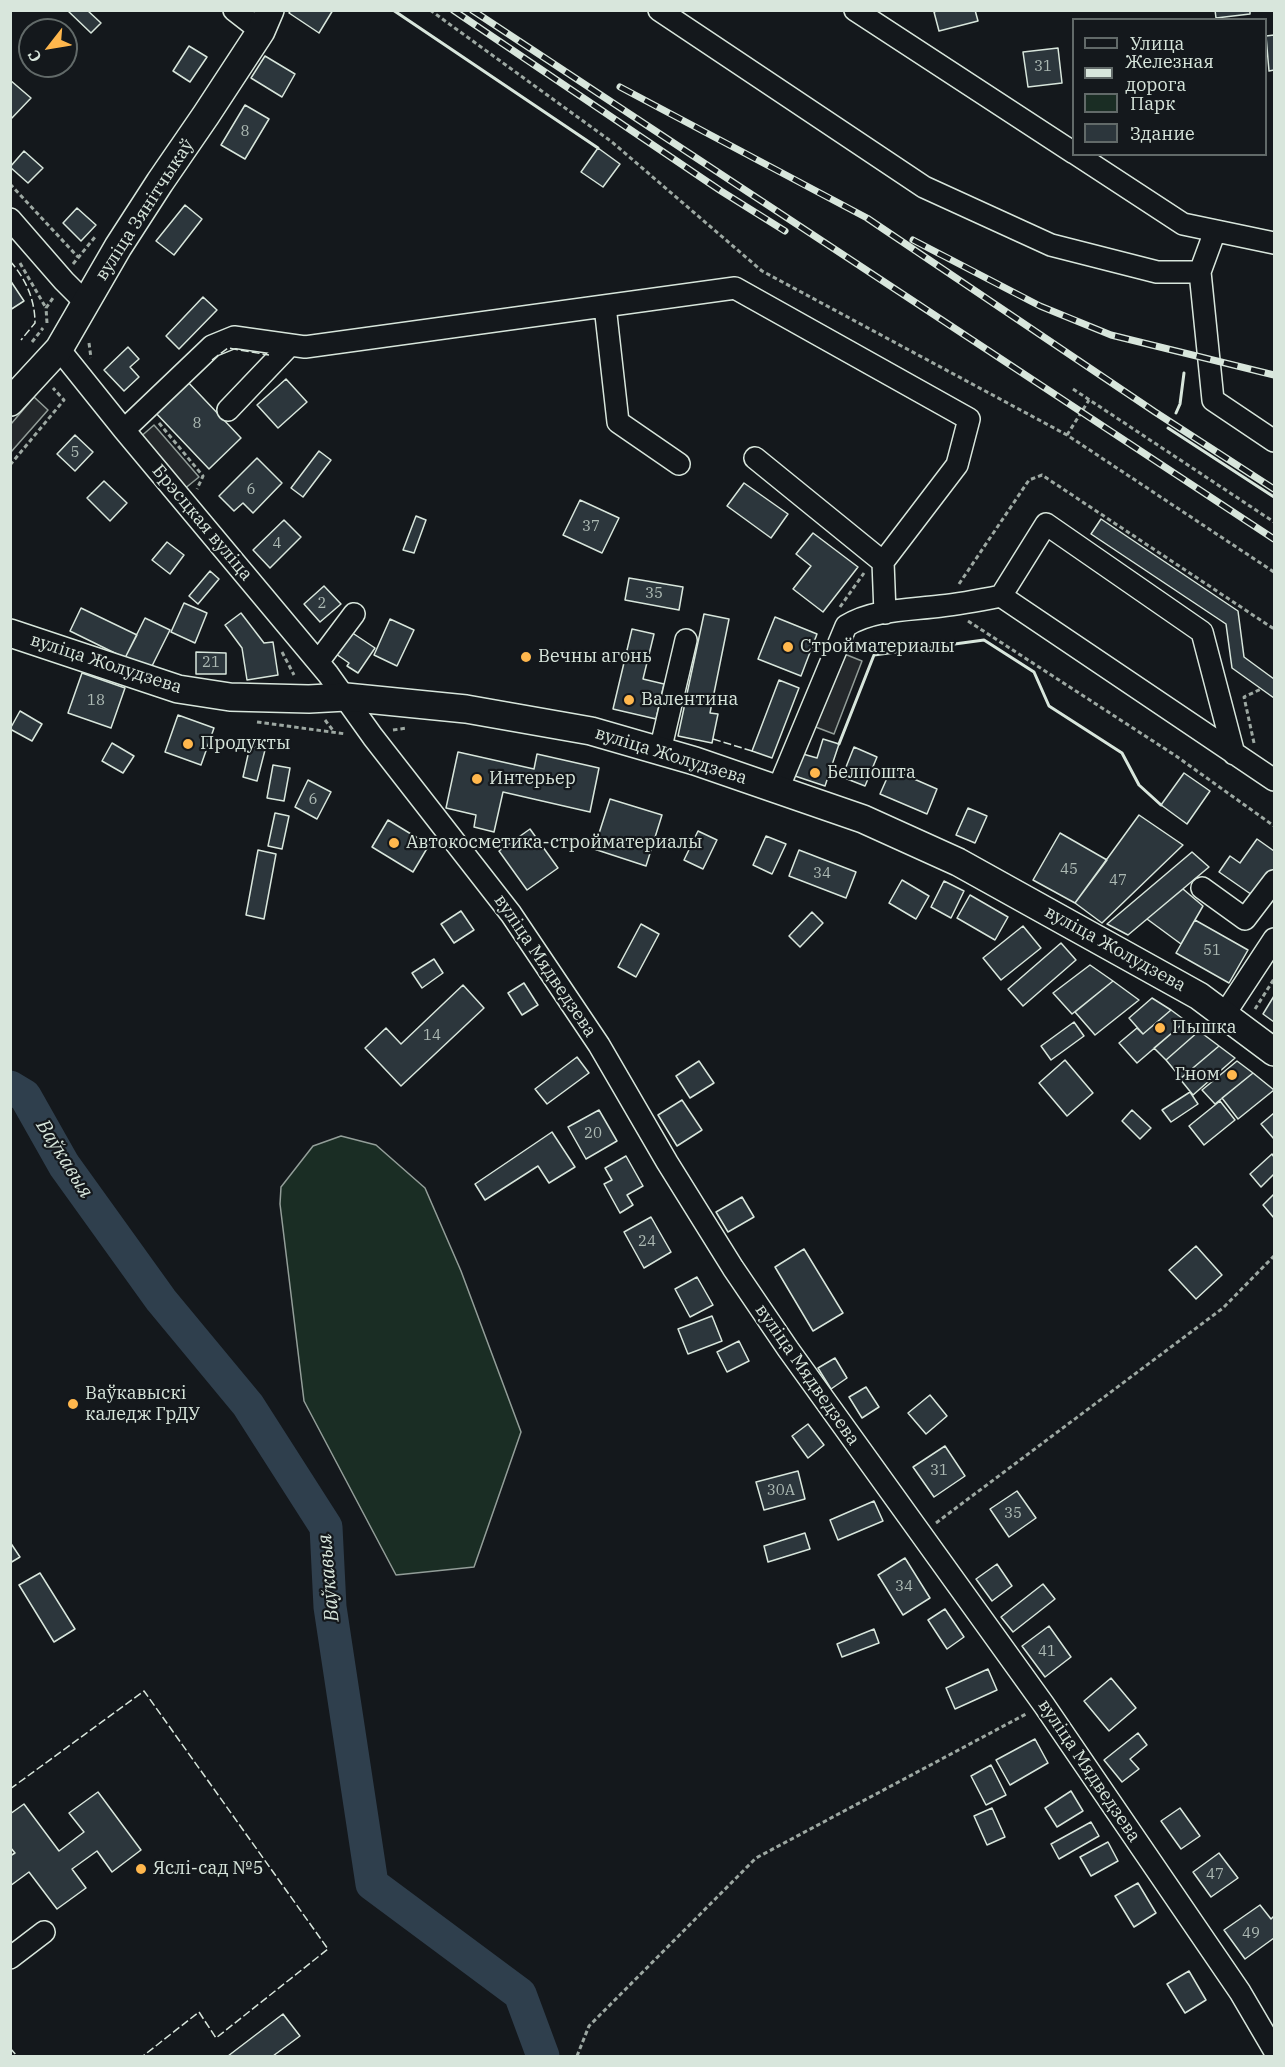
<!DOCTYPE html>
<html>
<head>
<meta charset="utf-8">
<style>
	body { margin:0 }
	#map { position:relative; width:1285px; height:2067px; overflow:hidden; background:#14181c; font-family:"IBM Plex Serif",serif }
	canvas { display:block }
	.frame { position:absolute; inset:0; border:12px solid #d8e6dc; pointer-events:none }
	.legend { position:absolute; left:1072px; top:18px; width:195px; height:138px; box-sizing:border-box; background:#14181c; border:2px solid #626a69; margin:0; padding:8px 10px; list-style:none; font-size:18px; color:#d8e6dc }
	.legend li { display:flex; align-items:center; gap:12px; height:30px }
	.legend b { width:30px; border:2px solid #626a69 }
	.north { position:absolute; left:18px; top:18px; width:60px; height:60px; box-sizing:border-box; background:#14181c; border:2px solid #626a69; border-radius:50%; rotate:239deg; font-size:16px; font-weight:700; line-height:24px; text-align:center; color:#d8e6dc }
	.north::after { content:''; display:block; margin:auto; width:21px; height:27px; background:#ffb74d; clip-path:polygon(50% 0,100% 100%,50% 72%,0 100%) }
</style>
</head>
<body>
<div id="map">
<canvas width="1285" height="2067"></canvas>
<div class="frame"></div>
<ul class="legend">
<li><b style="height:8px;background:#14181c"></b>Улица</li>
<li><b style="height:8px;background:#d8e6dc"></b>Железная дорога</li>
<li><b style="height:16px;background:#1a2d24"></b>Парк</li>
<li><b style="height:16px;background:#2c363c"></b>Здание</li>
</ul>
<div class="north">С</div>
</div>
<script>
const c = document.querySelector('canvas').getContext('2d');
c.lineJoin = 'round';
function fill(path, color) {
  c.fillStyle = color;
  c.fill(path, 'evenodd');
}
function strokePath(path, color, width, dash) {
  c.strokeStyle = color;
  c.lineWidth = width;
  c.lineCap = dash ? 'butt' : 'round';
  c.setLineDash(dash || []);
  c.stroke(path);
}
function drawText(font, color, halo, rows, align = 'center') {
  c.font = font + ' "IBM Plex Serif",serif';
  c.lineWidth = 4.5;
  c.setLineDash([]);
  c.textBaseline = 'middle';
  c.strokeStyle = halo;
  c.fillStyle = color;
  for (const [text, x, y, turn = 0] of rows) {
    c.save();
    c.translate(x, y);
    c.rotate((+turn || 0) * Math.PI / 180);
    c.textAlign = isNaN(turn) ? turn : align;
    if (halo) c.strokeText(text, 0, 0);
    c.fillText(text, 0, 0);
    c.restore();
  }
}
const green = new Path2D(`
	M341,1136L376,1145L425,1188L461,1271L521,1432L474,1567L396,1575L304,1401L280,1204L281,1187L313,1146Z`);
fill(green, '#1a2d24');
strokePath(green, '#939e99', 1.5);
const parking = new Path2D(`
	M34,397L48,410L11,452V424Z
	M154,425L199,477L183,490L138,439Z
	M842,653L862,661L834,734L813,726Z`);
fill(parking, '#24282b');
strokePath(parking, '#939e99', 1.5);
strokePath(new Path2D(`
	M10,1087L25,1096L64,1165L161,1300L248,1405L326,1527L330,1607L372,1884L520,1994L543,2056`), '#2f3f4d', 33);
const building = new Path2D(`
	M67,10H87L101,23L91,33Z
	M291,10H333L319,33L289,13Z
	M939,10H975L978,21L939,31L934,12Z
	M1215,10H1250V14L1216,18Z
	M1274,35V70L1269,71L1266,36Z
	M189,46L207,57L190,82L173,71Z
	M1058,48L1062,83L1028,87L1023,52Z
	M265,56L295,74L282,97L251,78Z
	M10,80L31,98L10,120Z
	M245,105L269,119L245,159L221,145Z
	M598,148L620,164L603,187L581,172Z
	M24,151L43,168L28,183L10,167Z
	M185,205L202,219L174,255L156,241Z
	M77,208L96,225L81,241L63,223Z
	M10,280L24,301L10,310Z
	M203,297L217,310L179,349L166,336Z
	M128,347L139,359L130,367L139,377L124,391L104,370Z
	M185,379L241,438L209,469L153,410Z
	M286,379L307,402L278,428L257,405Z
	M75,435L93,452L75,471L57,454Z
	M319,451L331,460L303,497L291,488Z
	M257,458L282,483L253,513L243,503L234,511L219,496Z
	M104,481L127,503L110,521L87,498Z
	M744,483L788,514L771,538L727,506Z
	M580,500L619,518L602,553L563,535Z
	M416,516L426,520L414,553L403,550Z
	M1101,519L1238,611L1244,657L1274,679V698L1232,668L1226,624L1091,534Z
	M284,520L301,537L270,568L253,550Z
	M813,533L858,567L823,612L793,589L811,566L796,554Z
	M167,542L184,555L170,574L152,560Z
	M210,571L219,579L198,604L189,596Z
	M629,578L683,587L679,610L625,600Z
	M324,586L341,604L320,622L304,604Z
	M184,603L207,613L195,643L171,632Z
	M81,608L137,635L125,658L70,631Z
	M241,613L264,643L273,642L278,675L247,680L242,648L225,625Z
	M704,614L729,619L710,713L718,714L712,743L678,736Z
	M775,617L817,634L801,676L758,659Z
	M145,618L170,630L150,670L125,658Z
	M390,619L414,630L397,666L374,655Z
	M632,629L654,634L643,679L664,684L656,719L613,709Z
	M351,632L375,648L358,673L347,666L349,663L336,654Z
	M196,652L226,653V674H196Z
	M82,673L125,688L111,728L68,713Z
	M779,680L799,688L772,758L752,751Z
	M20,711L42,724L32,741L10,729Z
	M178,715L214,728L201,765L165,752Z
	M823,739L839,744L825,786L795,776L803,754L817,758Z
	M112,743L134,756L123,773L102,761Z
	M250,746L265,750L257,781L243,777Z
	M854,747L877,757L865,786L842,777Z
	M458,752L534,769L537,754L599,768L590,812L503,792L494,832L474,827L476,815L446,808Z
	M273,765L290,768L284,801L267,798Z
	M891,769L937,789L927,814L880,794Z
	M1184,773L1210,791L1187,824L1161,805Z
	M308,780L331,792L317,819L295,807Z
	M610,799L662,815L646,866L594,849Z
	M968,808L987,816L975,843L956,835Z
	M275,813L289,816L282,849L268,846Z
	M1139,815L1183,845L1102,923L1075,903Z
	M388,820L429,845L413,872L372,847Z
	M530,829L558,868L527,890L499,851Z
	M698,831L717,840L703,869L684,860Z
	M1060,833L1107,860L1075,903L1033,880Z
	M766,836L786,844L772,874L753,865Z
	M1257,839L1274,851V870L1255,897L1219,872L1230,856L1240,863Z
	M258,850L276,854L264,919L246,915Z
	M799,850L856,872L846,898L789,876Z
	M1192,852L1209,867L1128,935L1107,924Z
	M902,880L929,896L916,919L889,903Z
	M944,881L964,891L951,918L931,907Z
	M1183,889L1203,906L1181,944L1147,919Z
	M970,895L1008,917L995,940L957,918Z
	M461,911L474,930L454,943L441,924Z
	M812,912L823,923L800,947L789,936Z
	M1195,920L1248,950L1229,983L1176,953Z
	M641,924L659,934L636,977L618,967Z
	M1023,926L1041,948L1001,980L983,958Z
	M1061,943L1076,960L1023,1006L1008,989Z
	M434,959L443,973L422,988L412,973Z
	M1090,965L1113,981L1072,1014L1053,993Z
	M1113,981L1139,1000L1095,1035L1075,1012Z
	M524,983L538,1005L522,1015L508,993Z
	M463,985L484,1008L401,1086L365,1048L386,1028L401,1044Z
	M1274,996V1022L1263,1014Z
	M1152,998L1171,1010L1143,1034L1129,1018Z
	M1171,1010L1186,1021L1137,1063L1119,1043L1137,1028L1143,1034Z
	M1186,1021L1199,1031L1166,1060L1154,1048Z
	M1074,1022L1084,1036L1051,1060L1041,1046Z
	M1199,1031L1219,1046L1181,1078L1166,1060Z
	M1219,1046L1235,1058L1193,1095L1180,1079Z
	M577,1057L589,1073L547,1104L535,1089Z
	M1065,1060L1093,1093L1067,1116L1039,1083Z
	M699,1061L714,1083L690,1098L676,1076Z
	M1237,1061L1253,1073L1215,1104L1202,1090Z
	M1253,1073L1274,1090L1238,1119L1222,1098Z
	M1190,1092L1198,1104L1171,1122L1162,1110Z
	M682,1100L702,1130L677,1146L658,1115Z
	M1220,1101L1235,1120L1204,1145L1189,1126Z
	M599,1110L617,1141L586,1159L568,1127Z
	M1132,1110L1151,1128L1140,1139L1122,1121Z
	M1274,1113V1139L1261,1124Z
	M552,1132L575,1167L549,1183L538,1166L485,1200L475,1184Z
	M1272,1154L1274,1157V1174L1261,1187L1250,1174Z
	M626,1156L643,1186L627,1195L633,1205L620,1213L604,1184L612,1180L605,1168Z
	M1274,1194V1218L1263,1205Z
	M742,1197L754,1217L728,1232L716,1212Z
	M651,1217L671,1252L644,1268L624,1232Z
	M1196,1246L1222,1275L1196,1299L1169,1270Z
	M804,1249L843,1313L813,1331L775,1267Z
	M697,1277L713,1305L690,1317L675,1289Z
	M712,1316L722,1341L688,1354L678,1329Z
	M739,1341L749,1361L727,1372L717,1352Z
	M835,1358L847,1378L831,1389L818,1368Z
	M866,1387L879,1407L862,1418L849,1397Z
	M930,1395L947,1416L926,1434L908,1413Z
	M808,1424L824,1445L808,1458L792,1436Z
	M945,1446L965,1476L934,1497L913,1467Z
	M798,1471L805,1499L764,1510L756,1482Z
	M1017,1491L1036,1518L1009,1537L990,1509Z
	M874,1501L883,1521L838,1540L830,1520Z
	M805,1533L810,1549L768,1562L764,1546Z
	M10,1542L20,1557L10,1563Z
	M905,1558L930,1598L903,1615L878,1575Z
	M997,1564L1012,1586L992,1601L976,1579Z
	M40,1573L75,1629L54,1642L19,1585Z
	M1043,1584L1055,1599L1013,1632L1001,1617Z
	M945,1609L964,1637L947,1649L928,1620Z
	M1049,1626L1071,1657L1045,1677L1022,1646Z
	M874,1629L879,1643L842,1657L837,1644Z
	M988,1669L997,1690L955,1709L946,1688Z
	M1111,1678L1136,1708L1109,1731L1084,1701Z
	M1138,1733L1147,1745L1130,1759L1139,1769L1122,1782L1104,1760Z
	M1035,1739L1048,1763L1010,1785L996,1760Z
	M991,1765L1006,1795L986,1805L971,1776Z
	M1071,1791L1083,1811L1057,1827L1045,1808Z
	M98,1792L141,1850L112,1872L97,1851L72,1869L86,1888L57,1909L29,1872L10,1886V1856L15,1853L10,1847V1814L24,1804L59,1851L84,1832L69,1813Z
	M992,1808L1005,1837L987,1845L974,1816Z
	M1180,1808L1200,1836L1181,1849L1161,1821Z
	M1091,1822L1099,1836L1059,1859L1051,1844Z
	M1108,1842L1118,1861L1091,1876L1080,1857Z
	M1219,1853L1238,1878L1211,1897L1193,1872Z
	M1138,1883L1156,1913L1134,1927L1115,1896Z
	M1260,1905L1271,1919L1274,1916V1938L1245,1959L1224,1930Z
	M1189,1971L1206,2000L1185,2013L1167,1984Z
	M283,2014L300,2036L273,2056H228Z`);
fill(building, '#2c363c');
strokePath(building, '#d8e6dc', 1.5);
const minor = new Path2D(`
	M234,10L261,31
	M659,10L924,187L1051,245L1157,272H1200L1215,231
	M855,10L1074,153
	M1076,154L1183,224L1274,243
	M10,219L64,281L86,303
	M1200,272L1213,400L1274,441
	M605,306L618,422L679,464
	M59,349L124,430L328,674L373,737L511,914L599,1045L667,1162L733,1268L788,1349L1044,1705L1240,1992L1274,2050
	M228,410L290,345
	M124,430L212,346L234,337L305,347L735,288L969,419L957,465L883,562L885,613
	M755,458L883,562
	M1001,596L1046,524L1202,632L1234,754
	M318,662L354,614
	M660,751L686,640
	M778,789L846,626C873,609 910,610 941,606C961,604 981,600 1001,596L1274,780
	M1202,888L1245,919L1274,881
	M1224,1015L1274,939
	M10,1958L44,1932`);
const major = new Path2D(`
	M10,402L59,349L118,247L160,182L206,115L261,31L270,10
	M10,633L178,689L230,697L309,699L346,697L466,709L591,731L695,761L863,819L958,862L1199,996L1274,1052`);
strokePath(minor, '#d8e6dc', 24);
strokePath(major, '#d8e6dc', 30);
strokePath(new Path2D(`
	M430,10L612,142L762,271L1067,435L1274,572
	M10,184L78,257
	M20,263L46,308
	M73,264L95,237
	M47,323L46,308L53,298
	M32,342L43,328
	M89,343L91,358
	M1073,389L1274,522
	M159,423L203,476L197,489
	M1067,435L1089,400
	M10,465L64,400L53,388
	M959,584L1029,480L1042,475L1274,629
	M840,607L864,573
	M968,621L1176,756L1274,826
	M282,652L294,675
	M325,720L335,733
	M257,722L346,734
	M393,730L407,728
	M1254,743L1244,697L1261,689
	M1255,1009L1274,979
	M936,1523L1223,1308L1274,1256
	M577,2056L589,2026L756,1858L1026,1714`), '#9da8a2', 3, [4.5, 3]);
strokePath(minor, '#14181c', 21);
strokePath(major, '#14181c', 27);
const rail = new Path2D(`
	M453,10L721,191L785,231
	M472,10L1274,539
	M620,87L867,218L1155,412L1274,489
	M913,240L1040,306L1111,335L1274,375`);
strokePath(rail, '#d8e6dc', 7);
strokePath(rail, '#14181c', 4.5, [14]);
strokePath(new Path2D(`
	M10,261C26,279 35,300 35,323L21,340
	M212,360L228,348L269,355
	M713,739L752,751
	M10,1789L144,1691L328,1949L216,2038L199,2012L143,2056
	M10,2048L17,2056`), '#d8e6dc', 1.5, [8, 3]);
strokePath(new Path2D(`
	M393,10L598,148
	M1176,413L1180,404L1184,373
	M1168,428L1274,497
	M839,744L874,655L984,640L1034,672L1049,706L1122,753L1139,785L1161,805`), '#d8e6dc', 3);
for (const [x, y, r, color] of [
	[788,647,6,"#ffb74d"],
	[526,657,6,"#ffb74d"],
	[629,700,6,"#ffb74d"],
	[188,744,6,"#ffb74d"],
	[815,773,6,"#ffb74d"],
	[477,779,6,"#ffb74d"],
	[394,843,6,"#ffb74d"],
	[1160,1028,6,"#ffb74d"],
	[1232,1075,6,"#ffb74d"],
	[73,1404,6,"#ffb74d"],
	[141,1869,6,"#ffb74d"]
]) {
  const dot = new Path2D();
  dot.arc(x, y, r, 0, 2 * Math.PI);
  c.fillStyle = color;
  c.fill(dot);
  strokePath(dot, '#14181c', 2);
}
drawText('15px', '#adbab4', null, [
	["31",1043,67],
	["8",245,132],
	["8",197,424],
	["5",75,453],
	["6",251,490],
	["37",591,527],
	["4",277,544],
	["35",654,594],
	["2",322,604],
	["21",211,663],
	["18",96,701],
	["6",313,800],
	["45",1069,870],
	["34",822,874],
	["47",1118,881],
	["51",1212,951],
	["14",432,1036],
	["20",593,1134],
	["24",647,1242],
	["31",939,1471],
	["30А",781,1491],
	["35",1013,1514],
	["34",904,1587],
	["41",1047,1652],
	["47",1215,1875],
	["49",1251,1934]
]);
drawText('18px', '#d8e6dc', '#14181c', [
	["вуліца Зянітчыкаў",145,210,-57],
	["Брэсцкая вуліца",202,523,50],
	["вуліца Жолудзева",106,664,18],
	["вуліца Жолудзева",671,756,17],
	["вуліца Жолудзева",1115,949,29],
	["вуліца Мядведзева",545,966,56],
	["вуліца Мядведзева",807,1375,55],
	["вуліца Мядведзева",1089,1771,56]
]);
drawText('18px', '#d8e6dc', '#14181c', [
	["Стройматериалы",800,647],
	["Вечны агонь",538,657],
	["Валентина",641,700],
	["Продукты",200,744],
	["Белпошта",827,773],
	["Интерьер",489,779],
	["Автокосметика-стройматериалы",406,843],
	["Пышка",1172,1028],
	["Гном",1220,1075,"right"],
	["Ваўкавыскі",85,1394],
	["каледж ГрДУ",85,1415],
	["Яслі-сад №5",153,1869]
], 'left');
drawText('italic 20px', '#d8e6dc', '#14181c', [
	["Ваўкавыя",64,1159,58],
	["Ваўкавыя",329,1578,-95]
]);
</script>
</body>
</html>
